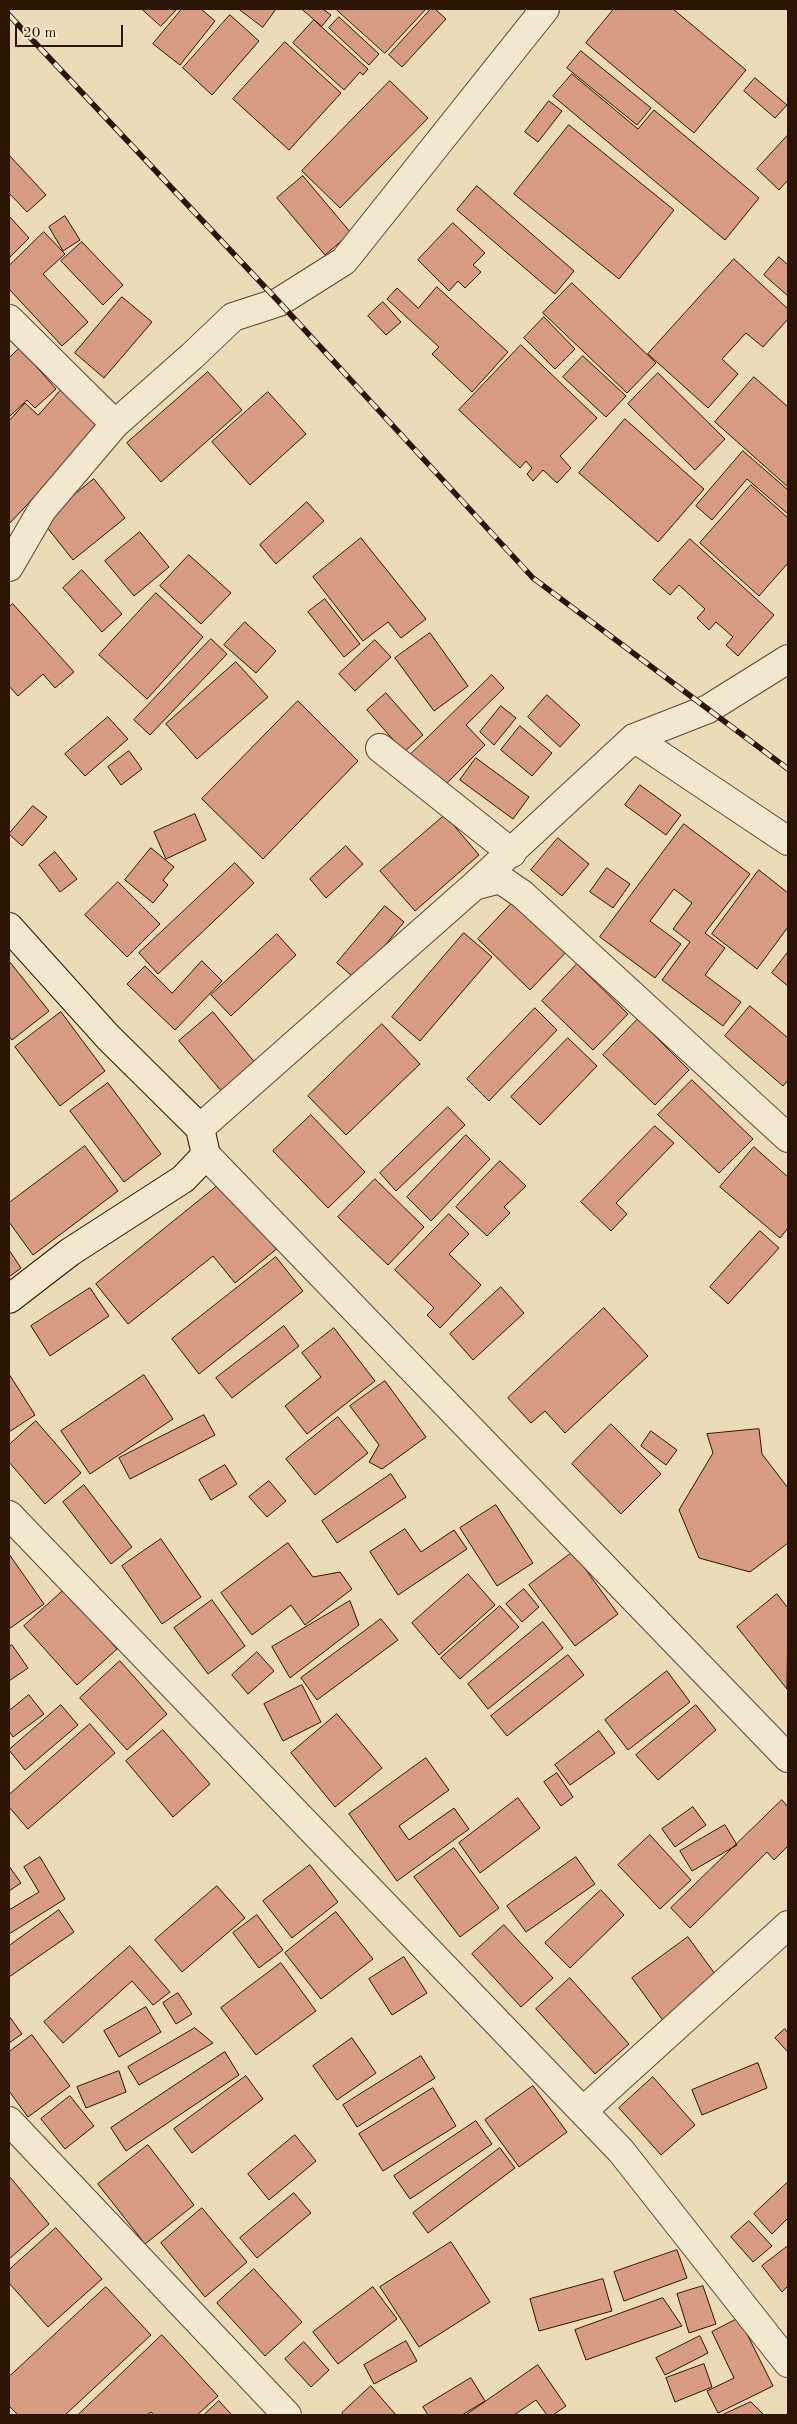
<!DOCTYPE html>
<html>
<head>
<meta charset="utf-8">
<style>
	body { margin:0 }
	#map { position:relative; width:797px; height:2424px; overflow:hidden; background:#ebdbb7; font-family:"Old Standard TT",serif }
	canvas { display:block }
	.frame { position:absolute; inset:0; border:10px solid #2c1402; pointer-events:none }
	.scale { position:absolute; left:15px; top:25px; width:108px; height:22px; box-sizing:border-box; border:2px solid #2c1402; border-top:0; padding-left:6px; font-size:15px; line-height:18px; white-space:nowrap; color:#2c1402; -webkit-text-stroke:4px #f2e8d0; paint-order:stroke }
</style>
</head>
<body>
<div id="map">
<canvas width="797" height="2424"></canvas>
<div class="frame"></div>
<div class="scale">20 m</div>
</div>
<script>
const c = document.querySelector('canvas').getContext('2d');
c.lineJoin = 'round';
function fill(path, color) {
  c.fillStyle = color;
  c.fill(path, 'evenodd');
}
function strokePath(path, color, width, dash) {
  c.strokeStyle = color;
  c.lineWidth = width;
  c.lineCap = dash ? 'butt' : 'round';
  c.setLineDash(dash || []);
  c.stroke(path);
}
const building = new Path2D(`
	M142,9H177L161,26Z
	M182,9H201L215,21L180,65L153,44Z
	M239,9H276L263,27Z
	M302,9H323L331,15L322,26Z
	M336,9H426L385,53Z
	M431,9H435L446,19L402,67L389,55Z
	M614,9H673L746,70L694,133L586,43Z
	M230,15L259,41L212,95L183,68Z
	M339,17L379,54L369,65L329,28Z
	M314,20L368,69L363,75L360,72L344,90L293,43Z
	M285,42L341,93L289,150L233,99Z
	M581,51L651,108L637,125L567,68Z
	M572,74L638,129L654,110L759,198L725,240L553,96Z
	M755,78L787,105L775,118L744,91Z
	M390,81L428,118L340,208L302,171Z
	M549,101L562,111L538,142L525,132Z
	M569,125L674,210L619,279L514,194Z
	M788,135V180L779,190L757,169Z
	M9,155L46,195L27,212L9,193Z
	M303,176L351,233L325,255L277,198Z
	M477,186L574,271L555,294L457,210Z
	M9,216L29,238L9,258Z
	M65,216L80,240L63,251L49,227Z
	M453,223L485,253L473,265L481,272L465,288L458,281L449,291L418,260Z
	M44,232L65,254L43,274L88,322L62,346L9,289V266Z
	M82,242L123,285L103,305L61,261Z
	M779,257L788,265V296L764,275Z
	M734,259L788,309V319L763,347L746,333L722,359L738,374L708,408L648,354Z
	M572,283L656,363L627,393L543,313Z
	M437,287L508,352L472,392L432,354L439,347L387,299L397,288L418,308Z
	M122,297L152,322L104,378L75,353Z
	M383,302L401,322L386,335L368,316Z
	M544,317L575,349L555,369L524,338Z
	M521,345L597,418L560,456L571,468L557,483L543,470L533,481L527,474L532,468L526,461L520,468L459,410Z
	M20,348L56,389L35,408L27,400L9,417V358Z
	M583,356L626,396L606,417L563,377Z
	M208,372L242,410L161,482L127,443Z
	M658,373L725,439L695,470L628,404Z
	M754,377L788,407V487L715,422Z
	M61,390L100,427L9,524V421L25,403L38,415Z
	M268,392L306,434L250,485L212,442Z
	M625,419L704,489L658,542L579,473Z
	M743,451L788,490V514L747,479L712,520L696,506Z
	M94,479L125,518L73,560L42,521Z
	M751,485L788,518V563L759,596L700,543Z
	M307,502L324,521L276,564L260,545Z
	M140,532L169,567L134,596L105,561Z
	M361,538L426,619L401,638L388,622L363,641L313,577Z
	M690,539L774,615L738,656L726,645L733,637L716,622L709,630L697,618L705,609L679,585L670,595L653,580Z
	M189,555L231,593L201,624L160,586Z
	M82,570L122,614L102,632L63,588Z
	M156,593L203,637L147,699L99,655Z
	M325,599L360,644L344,657L308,612Z
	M13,604L74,672L55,688L43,674L18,696L9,686V607Z
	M245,622L276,651L256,673L224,645Z
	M430,633L468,686L434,711L395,658Z
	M211,639L227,654L150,735L134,720Z
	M375,640L391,657L355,691L339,674Z
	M236,662L268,697L197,759L166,724Z
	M492,675L504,688L466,725L485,745L443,787L411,754Z
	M386,693L423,735L404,752L367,710Z
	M547,695L580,725L560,747L528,717Z
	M298,701L358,761L263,859L202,799Z
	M501,706L516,718L494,745L480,732Z
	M108,717L128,739L85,776L65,754Z
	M520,726L552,753L532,776L501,750Z
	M129,751L142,769L121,785L108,767Z
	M476,758L529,797L513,819L460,780Z
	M640,785L681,815L666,835L625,805Z
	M33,806L47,817L22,846L9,834Z
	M195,814L206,840L166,859L154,832Z
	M445,815L479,855L415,911L380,871Z
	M684,824L750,874L705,933L725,948L705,975L741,1002L723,1026L662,980L690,942L673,929L692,903L674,889L650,921L681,944L655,978L600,937Z
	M558,838L589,864L562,896L531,870Z
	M346,846L363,864L326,898L310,879Z
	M151,848L174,867L163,880L168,885L153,903L125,880Z
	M55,852L77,879L60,892L39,865Z
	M235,863L254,883L158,974L139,953Z
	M607,868L630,884L613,908L590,892Z
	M759,870L788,893V927L757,969L712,934Z
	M118,882L160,924L127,957L85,915Z
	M516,899L568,950L530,990L478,939Z
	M385,906L404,922L357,980L337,963Z
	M464,933L492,957L420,1041L392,1017Z
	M277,934L296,955L231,1016L211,995Z
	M788,952V986L772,973Z
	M9,961L49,1011L12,1040L9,1036Z
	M202,961L222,981L175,1030L127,984L145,966L172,993Z
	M577,964L628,1014L593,1050L542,1001Z
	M750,1006L788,1038V1080L783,1086L725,1036Z
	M535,1008L557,1030L489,1101L467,1079Z
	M61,1012L105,1071L60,1106L15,1047Z
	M213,1012L257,1065L223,1093L179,1041Z
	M638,1019L689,1070L655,1105L603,1055Z
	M382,1024L420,1064L346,1135L308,1096Z
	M568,1038L597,1066L540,1125L511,1097Z
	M692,1080L753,1139L719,1173L658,1115Z
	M108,1083L161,1154L124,1182L70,1111Z
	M448,1107L465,1125L396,1191L380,1173Z
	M311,1115L365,1172L328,1208L273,1151Z
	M655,1126L674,1143L616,1203L627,1214L611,1231L581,1202Z
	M466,1135L490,1159L431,1221L407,1197Z
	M85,1146L118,1191L33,1255L9,1222V1203Z
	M754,1147L788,1177V1228L780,1238L720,1187Z
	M500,1161L526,1186L504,1207L510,1213L487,1236L456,1207Z
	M226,1179L279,1247L235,1283L213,1256L128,1324L96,1284Z
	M375,1179L424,1227L388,1265L338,1217Z
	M449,1214L469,1234L449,1254L481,1285L440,1328L427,1315L434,1308L395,1270Z
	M760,1231L779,1248L728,1304L710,1287Z
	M9,1250L21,1268L9,1277Z
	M276,1257L303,1291L199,1374L172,1339Z
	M501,1287L524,1313L473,1360L450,1334Z
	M90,1288L109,1316L50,1356L31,1326Z
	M604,1308L648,1356L565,1433L545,1411L531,1423L508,1398Z
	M284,1326L299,1346L232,1398L216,1378Z
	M334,1328L375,1381L307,1434L285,1406L321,1377L302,1353Z
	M9,1374L35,1415L9,1432Z
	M144,1375L173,1419L90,1474L61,1431Z
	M385,1381L426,1437L382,1469L369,1462L379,1445L350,1406Z
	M204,1415L215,1435L130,1479L119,1458Z
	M338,1417L368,1453L315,1495L286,1459Z
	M36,1421L81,1473L45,1504L9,1462V1445Z
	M611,1424L661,1474L621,1514L572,1464Z
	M759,1429L762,1454L788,1488V1543L750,1572L699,1558L679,1510L713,1453L707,1434Z
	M651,1431L677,1450L666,1465L641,1446Z
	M225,1465L237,1484L211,1500L199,1480Z
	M391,1474L406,1497L337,1543L322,1521Z
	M269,1481L286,1501L267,1517L249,1497Z
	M84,1485L132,1547L111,1564L63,1502Z
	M496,1505L533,1563L497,1586L460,1528Z
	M405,1529L421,1552L454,1530L467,1549L398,1595L370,1552Z
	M161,1539L201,1597L162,1624L122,1566Z
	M288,1543L313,1577L340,1572L352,1589L305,1625L291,1605L252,1635L221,1593Z
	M573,1552L618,1614L575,1646L529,1585Z
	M9,1554L44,1604L9,1629Z
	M468,1574L495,1605L439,1655L412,1623Z
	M65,1589L117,1649L77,1685L24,1626Z
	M524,1589L539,1607L522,1622L506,1604Z
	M777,1594L788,1608L787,1689L737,1627Z
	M212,1600L245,1646L208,1674L174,1628Z
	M350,1601L359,1625L290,1678L272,1647Z
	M500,1606L519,1627L460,1679L441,1658Z
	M381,1619L398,1640L317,1700L301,1678Z
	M543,1622L563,1648L488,1709L468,1684Z
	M12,1645L28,1668L9,1681V1647Z
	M257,1652L274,1671L248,1694L232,1675Z
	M568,1655L584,1675L507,1736L491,1716Z
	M120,1661L167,1714L127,1750L80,1698Z
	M667,1671L690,1702L628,1750L605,1720Z
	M302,1685L321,1722L283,1741L264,1704Z
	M29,1695L44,1714L13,1737L9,1731V1711Z
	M61,1705L78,1725L25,1770L9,1750Z
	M696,1705L716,1730L658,1780L636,1755Z
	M337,1714L382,1768L335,1807L291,1753Z
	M90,1724L115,1753L28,1829L9,1807V1795Z
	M163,1730L210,1784L173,1817L126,1761Z
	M599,1731L615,1753L570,1785L555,1765Z
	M426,1758L449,1790L399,1826L409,1840L454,1808L469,1829L397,1881L349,1814Z
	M557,1773L573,1797L561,1806L544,1782Z
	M518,1798L540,1828L480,1873L459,1843Z
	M782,1800L788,1807V1846L774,1860L767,1852L690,1928L671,1908Z
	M693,1807L706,1825L675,1847L662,1829Z
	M725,1825L737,1845L692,1871L680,1851Z
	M650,1835L691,1880L660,1909L618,1865Z
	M454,1848L499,1908L460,1937L414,1877Z
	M40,1857L65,1899L9,1934V1910L39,1892L24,1867Z
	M576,1857L595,1884L526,1932L507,1906Z
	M310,1865L338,1902L292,1938L263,1901Z
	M9,1866L21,1883L9,1891Z
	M217,1886L245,1918L182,1972L155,1940Z
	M601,1890L624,1915L570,1968L545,1943Z
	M59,1910L74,1932L9,1977V1946Z
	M336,1912L373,1959L321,1999L285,1953Z
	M257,1915L283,1950L259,1968L233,1933Z
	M504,1925L553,1978L521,2007L472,1954Z
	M688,1937L723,1985L667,2026L632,1978Z
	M130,1946L170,1992L153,2005L132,1981L63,2043L44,2022Z
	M404,1957L427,1993L392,2015L369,1979Z
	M281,1963L316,2011L256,2055L221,2008Z
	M570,1978L629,2044L595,2074L536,2009Z
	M178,1993L192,2014L176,2024L163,2003Z
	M146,2007L161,2032L119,2057L104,2031Z
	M9,2016L22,2034L9,2043Z
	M195,2028L213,2043L139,2085L128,2067Z
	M785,2029L788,2033V2052L775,2038Z
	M32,2035L70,2086L28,2117L9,2091V2052Z
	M352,2038L376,2073L337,2100L313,2066Z
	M225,2052L239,2075L126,2151L111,2128Z
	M421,2056L435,2078L357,2127L343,2105Z
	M758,2063L767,2088L702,2115L692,2090Z
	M119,2071L126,2092L86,2108L77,2087Z
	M246,2076L263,2099L192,2153L174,2129Z
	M653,2077L695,2125L661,2155L619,2108Z
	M533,2086L567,2132L519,2167L485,2120Z
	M433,2088L456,2126L383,2171L359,2134Z
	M70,2096L94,2126L65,2149L41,2119Z
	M476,2121L492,2144L410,2199L394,2176Z
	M295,2135L316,2161L269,2200L248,2174Z
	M148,2145L194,2205L145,2244L98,2184Z
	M500,2148L515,2168L428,2233L413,2213Z
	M9,2176L49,2224L9,2259Z
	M788,2182V2218L772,2234L754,2214Z
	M294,2193L311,2213L257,2258L240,2238Z
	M202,2208L247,2262L205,2297L161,2243Z
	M749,2221L772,2246L753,2262L731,2237Z
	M56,2228L102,2279L48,2327L9,2283V2270Z
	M451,2242L490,2302L419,2347L380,2287Z
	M788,2246V2286L782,2292L762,2266Z
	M677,2250L687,2278L624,2301L614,2272Z
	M254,2269L302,2322L265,2356L217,2303Z
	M603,2279L612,2311L539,2331L530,2299Z
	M703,2286L716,2324L689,2333L677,2294Z
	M106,2287L151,2335L65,2415H18L9,2406V2377Z
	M373,2287L397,2319L338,2364L313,2332Z
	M663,2298L682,2326L586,2360L575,2330Z
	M739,2318L773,2386L718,2413L707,2391L734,2378L712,2332Z
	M162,2335L218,2396L197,2415H154L151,2412L147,2415H78Z
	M700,2336L708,2353L665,2375L656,2358Z
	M406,2341L417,2361L374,2384L364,2365Z
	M304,2342L329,2370L311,2387L285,2359Z
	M704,2364L712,2387L675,2402L666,2378Z
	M538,2365L566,2406L553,2415H547L536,2400L514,2415H466Z
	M471,2378L485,2401L462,2415H428L423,2407Z
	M371,2386L396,2415H344L342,2413Z
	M219,2401L232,2415H204Z
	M751,2402L764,2415H722Z`);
fill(building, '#d89c83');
strokePath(building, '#2c1402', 1);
const street = new Path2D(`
	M9,319L115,424L192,356L233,317L279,302L344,261L545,9
	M9,567L42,510L115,424
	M634,738L708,709L788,659
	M380,748L512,853
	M475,885L634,738L788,841
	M200,1128L474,886L500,879L522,894L788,1138
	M206,1155L788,1758
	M9,1515L621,2151L788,2363
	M583,2111L788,1925
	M9,2121L287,2415`);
const secondary = new Path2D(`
	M9,927L108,1037L200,1128L206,1155L183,1179L70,1252L9,1299`);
strokePath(street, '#5c462f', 30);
strokePath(secondary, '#2c1402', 30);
strokePath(street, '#f2e8d0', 28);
strokePath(secondary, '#f2e8d0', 28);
const rail = new Path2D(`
	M9,15L279,302L533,578L788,769`);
strokePath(rail, '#2c1402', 5.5);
strokePath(rail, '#f2e8d0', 4, [11]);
</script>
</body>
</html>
